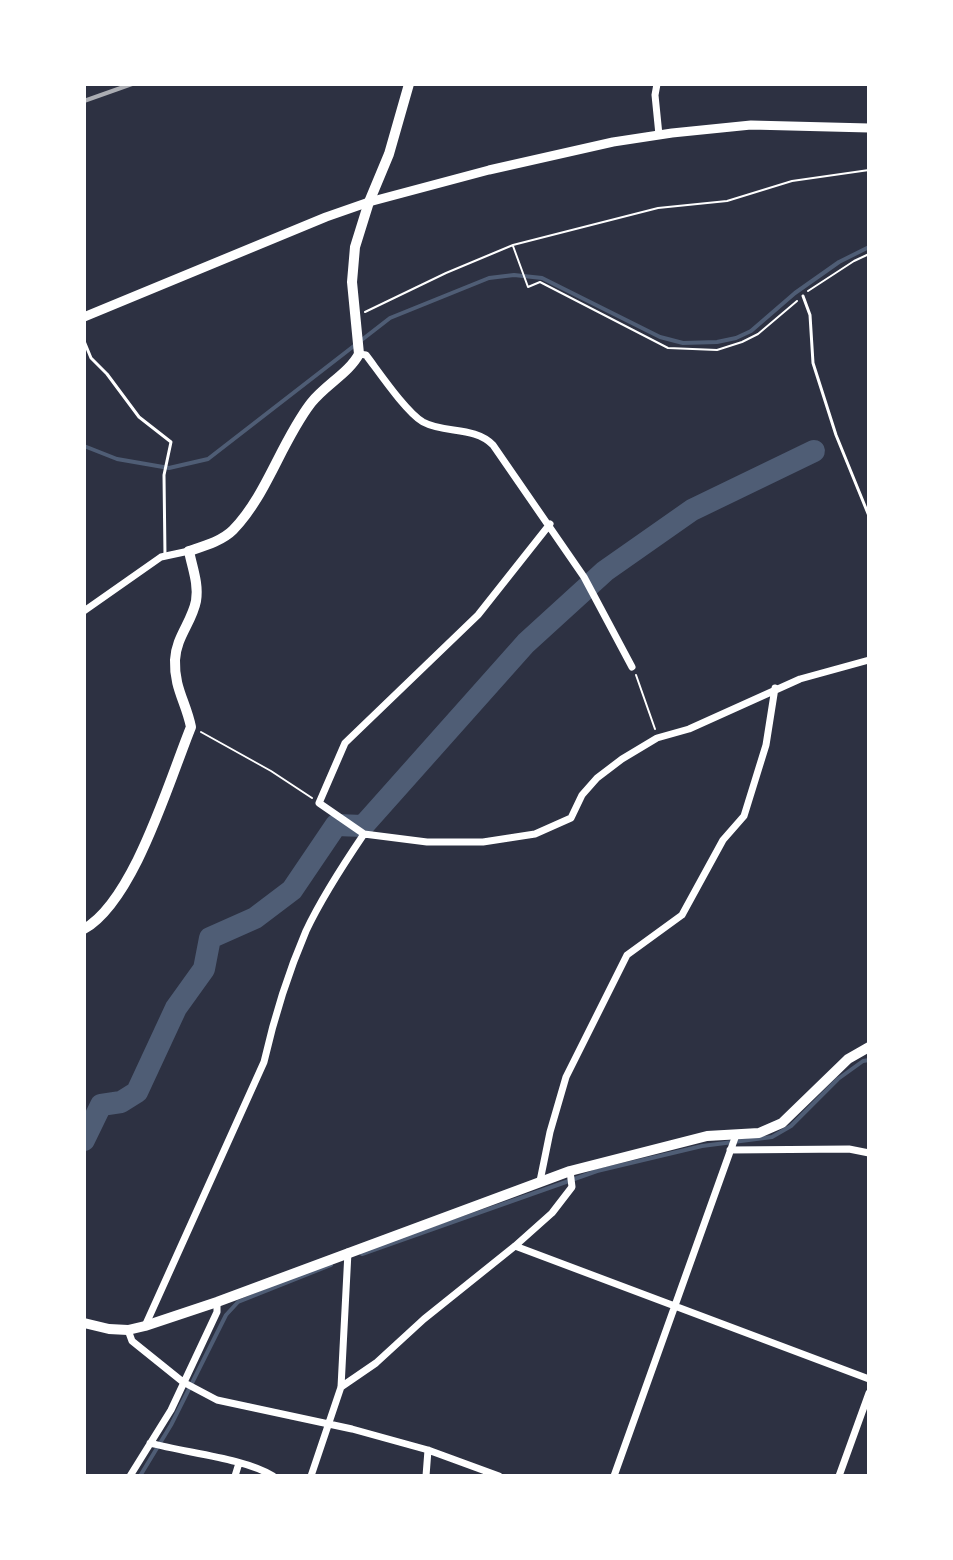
<!DOCTYPE html>
<html>
<head>
<meta charset="utf-8">
<style>
	body { margin:0 }
	#map { position:relative; width:953px; height:1560px; overflow:hidden; background:#2d3142; font-family:"Asap Condensed",sans-serif }
	canvas { display:block }
	.frame { position:absolute; inset:0; border:86px solid #fff; pointer-events:none }
</style>
</head>
<body>
<div id="map">
<canvas width="953" height="1560"></canvas>
<div class="frame"></div>
</div>
<script>
const c = document.querySelector('canvas').getContext('2d');
c.lineJoin = 'round';
function strokePath(path, color, width, dash) {
  c.strokeStyle = color;
  c.lineWidth = width;
  c.lineCap = dash ? 'butt' : 'round';
  c.setLineDash(dash || []);
  c.stroke(path);
}
strokePath(new Path2D(`
	M84,446L117,459L169,468L208,459L390,318L489,278L514,275L542,278L660,337L683,343L717,342L736,338L751,331L795,293L839,262L869,247
	M362,1254L597,1171L702,1146L772,1137L791,1126L838,1079L863,1061L869,1060
	M140,1476L171,1425L226,1315L238,1302L331,1265`), '#4f5d75', 4);
strokePath(new Path2D(`
	M84,1140L101,1105L121,1102L137,1092L176,1008L204,969L210,938L255,918L292,890L336,825L363,826L526,643L605,571L692,510L814,451`), '#4f5d75', 22);
strokePath(new Path2D(`
	M513,246L528,287L540,282L668,348L717,350L742,342L758,334L797,301
	M808,291L854,261L869,254
	M365,312L446,273L513,245L658,208L727,201L792,181L869,170
	M636,675L655,729
	M201,732L271,771L312,798`), '#fff', 2);
strokePath(new Path2D(`
	M803,296L810,315L813,363L836,435L869,516
	M84,341L91,358L107,374L139,417L171,442L164,475L165,556`), '#fff', 3);
strokePath(new Path2D(`
	M657,84L655,95L659,135
	M359,354L366,355C379,372 406,412 423,422C445,434 474,426 493,445L584,577L632,667
	M550,524L478,615L345,743L319,803L364,834L427,842H483L535,834L571,818L582,795L597,778L622,759L657,738L689,729L800,679L869,660
	M84,611L161,557L189,551
	M730,1150L849,1149L869,1153
	M540,1181L550,1132L566,1077L627,955L682,915L723,840L744,816L766,745L775,688
	M515,1246L869,1379
	M145,1326L264,1062C274,1018 288,973 306,931C322,897 343,865 364,834
	M128,1330L132,1341L183,1382L217,1400L352,1429L428,1450L499,1476
	M341,1387L376,1363L424,1319L515,1246L552,1213L572,1187L570,1171
	M150,1443C186,1453 244,1458 273,1476
	M130,1476L171,1410L217,1312V1302
	M235,1476L239,1463
	M311,1476L341,1387L348,1252
	M426,1476L428,1450
	M614,1476L736,1135
	M839,1476L869,1393`), '#fff', 7);
strokePath(new Path2D(`
	M84,317L326,217L369,202L489,170L613,142L672,133L751,125L869,128`), '#fff', 9);
strokePath(new Path2D(`
	M84,929C134,901 169,781 191,727C186,702 174,688 175,660C176,637 192,622 196,601C199,584 192,567 189,551C204,546 222,541 233,530C267,495 281,442 311,403C325,385 349,373 359,354L352,282L355,247L369,202L389,154L409,84
	M84,1323L109,1329L128,1330L145,1326L217,1302L570,1171L707,1136L759,1133L782,1123L848,1059L869,1047`), '#fff', 10);
strokePath(new Path2D(`
	M84,101L132,84`), '#abadb3', 4);
</script>
</body>
</html>
